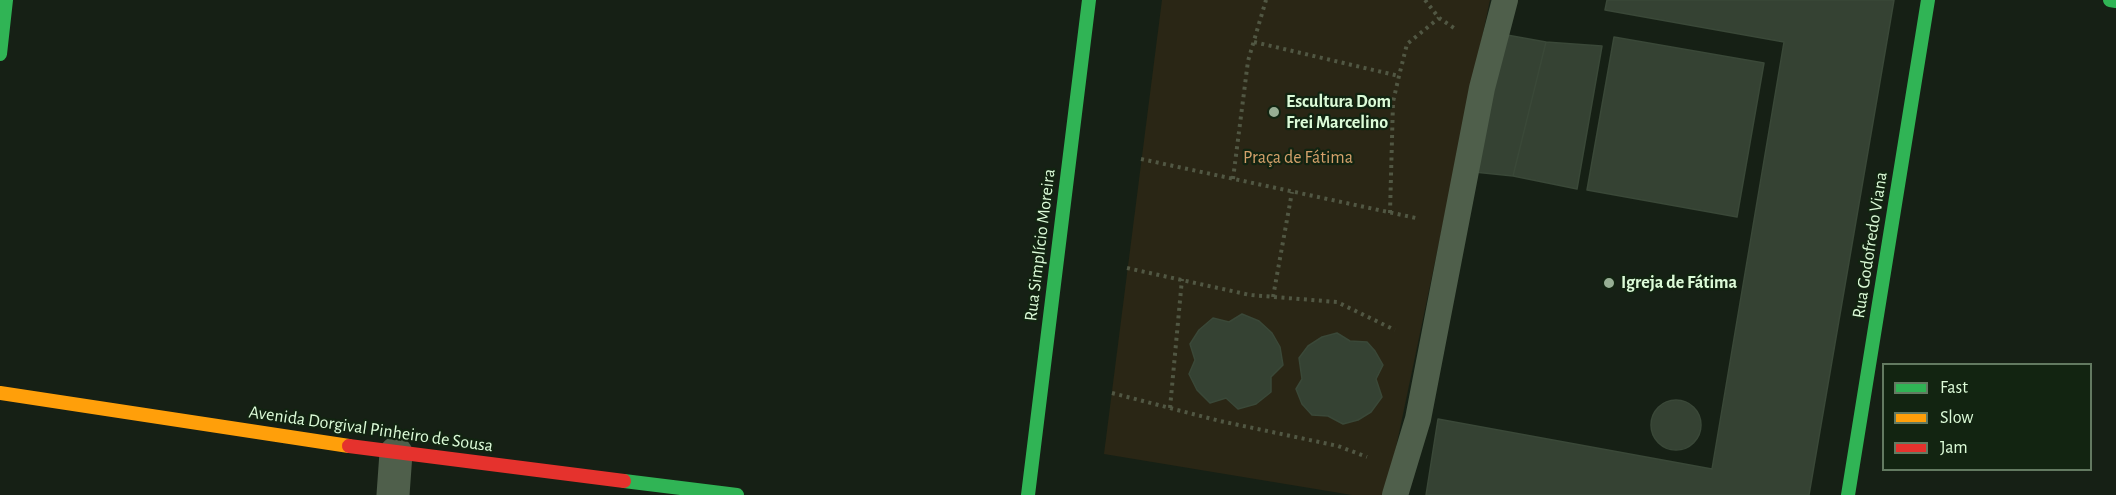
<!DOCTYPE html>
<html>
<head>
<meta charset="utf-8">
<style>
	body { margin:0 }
	#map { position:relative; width:2116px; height:495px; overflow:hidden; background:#162015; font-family:"Alegreya Sans",sans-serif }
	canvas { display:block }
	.legend { position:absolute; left:1882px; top:363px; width:210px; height:108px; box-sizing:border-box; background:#122411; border:2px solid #637a61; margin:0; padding:8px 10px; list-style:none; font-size:18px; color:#dcfbd8 }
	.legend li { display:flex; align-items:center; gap:12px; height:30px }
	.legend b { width:30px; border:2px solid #637a61 }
</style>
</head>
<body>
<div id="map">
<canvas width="2116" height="495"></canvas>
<ul class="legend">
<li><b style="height:8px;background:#30b455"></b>Fast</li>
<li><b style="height:8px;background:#ff9f0a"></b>Slow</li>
<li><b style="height:8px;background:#e5322d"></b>Jam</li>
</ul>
</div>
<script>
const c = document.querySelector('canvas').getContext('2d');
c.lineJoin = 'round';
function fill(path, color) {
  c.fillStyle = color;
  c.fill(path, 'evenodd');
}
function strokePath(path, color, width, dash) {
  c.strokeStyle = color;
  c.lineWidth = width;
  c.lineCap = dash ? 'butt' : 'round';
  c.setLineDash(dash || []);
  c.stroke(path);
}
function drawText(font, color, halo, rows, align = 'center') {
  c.font = font + ' "Alegreya Sans",sans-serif';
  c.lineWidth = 4.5;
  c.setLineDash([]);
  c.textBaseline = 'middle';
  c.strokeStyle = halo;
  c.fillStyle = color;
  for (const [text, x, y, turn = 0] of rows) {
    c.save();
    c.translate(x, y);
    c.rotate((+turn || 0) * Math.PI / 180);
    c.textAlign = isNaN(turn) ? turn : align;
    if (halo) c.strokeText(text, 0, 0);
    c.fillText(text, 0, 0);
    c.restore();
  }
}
fill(new Path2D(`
	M1162,0H1490L1386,495H1352L1104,454Z`), '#2a2615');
const building = new Path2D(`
	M1607,0H1894L1809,495H1426L1438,419L1712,469L1784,42L1605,10Z
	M1507,35L1546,42L1513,176L1474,172Z
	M1614,37L1764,63L1737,217L1587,190Z
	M1546,42L1602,46L1577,189L1513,176Z
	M1242,314L1259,321L1272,333L1280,347L1283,365L1271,377V392L1256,404L1238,409L1226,398L1210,403L1197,390L1189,374L1195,360L1190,344L1199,330L1213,318L1229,322Z
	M1337,333L1350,341L1367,342L1375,351L1383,365L1376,379L1382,397L1371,412L1358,420L1343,424L1328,416L1312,415L1302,404L1296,389L1302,379L1299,358L1308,346L1322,337Z
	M1651 425a25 25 0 1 1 50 0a25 25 0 1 1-50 0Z`);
fill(building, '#354233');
strokePath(building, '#3a4838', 1.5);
strokePath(new Path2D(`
	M1425,0L1439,18L1457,30
	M1254,42L1399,76
	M1141,159L1416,218
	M1233,179L1248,61L1266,0
	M1390,213L1393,102L1399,76L1407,44L1439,18
	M1127,268L1250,295L1337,302L1395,330
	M1273,297L1292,192
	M1112,393L1220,421L1338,446L1367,457
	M1170,408L1182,279`), '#515743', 4, [3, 4.5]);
strokePath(new Path2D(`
	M1395,495L1418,419L1482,88L1505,0`), '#4f5f4b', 26);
strokePath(new Path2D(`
	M393,495L396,453`), '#4f5f4b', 33);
strokePath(new Path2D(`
	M2110,0L2116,1
	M0,54L6,0
	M624,481L737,495
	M1028,495L1089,0
	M1848,495L1928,0`), '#30b455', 14);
strokePath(new Path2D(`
	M0,393L349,446`), '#ff9f0a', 14);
strokePath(new Path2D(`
	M349,446L624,481`), '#e5322d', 14);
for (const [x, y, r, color] of [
	[1274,112,6,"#97ae94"],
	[1609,283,6,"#97ae94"]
]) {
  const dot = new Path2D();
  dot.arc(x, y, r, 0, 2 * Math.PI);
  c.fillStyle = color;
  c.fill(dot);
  strokePath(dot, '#122411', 2);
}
drawText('bold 18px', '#dcfbd8', '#122411', [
	["Escultura Dom",1286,102],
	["Frei Marcelino",1286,123],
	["Igreja de Fátima",1621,283]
], 'left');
drawText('18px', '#d4a16b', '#122411', [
	["Praça de Fátima",1298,158]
]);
drawText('18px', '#dcfbd8', '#122411', [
	["Rua Simplício Moreira",1040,245,-83],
	["Rua Godofredo Viana",1870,245,-81],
	["Avenida Dorgival Pinheiro de Sousa",371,429,8]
]);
</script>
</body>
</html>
